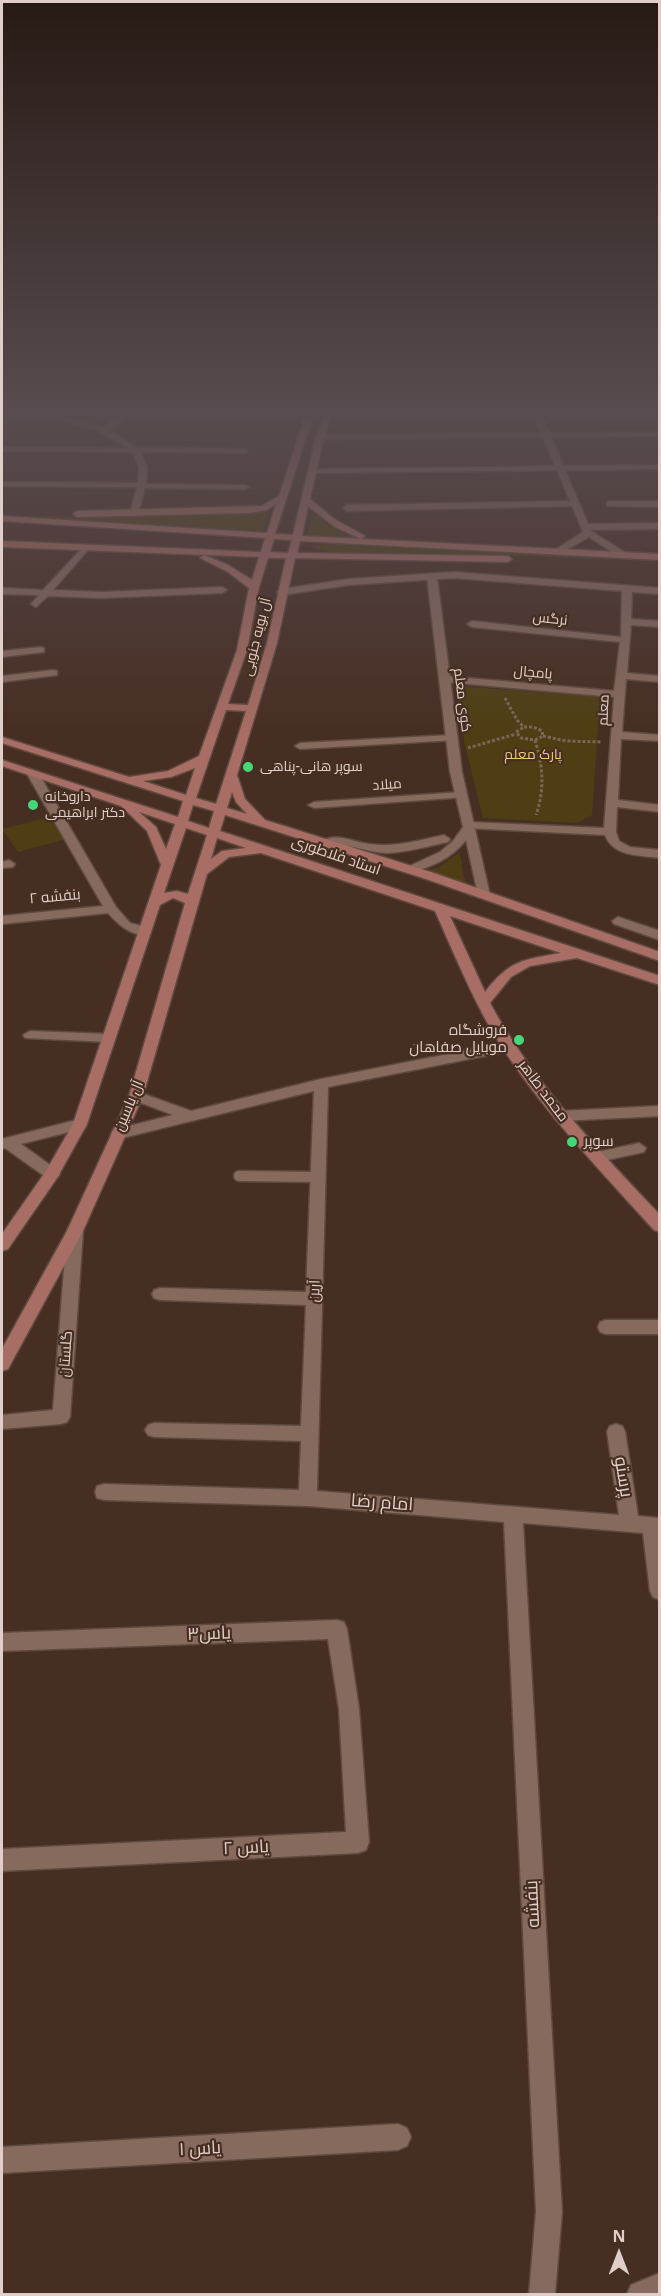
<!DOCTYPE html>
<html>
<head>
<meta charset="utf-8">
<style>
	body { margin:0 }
	#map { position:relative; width:661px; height:2296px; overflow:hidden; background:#472e23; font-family:"Noto Sans",sans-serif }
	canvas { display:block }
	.frame { position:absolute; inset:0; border:3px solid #e0cfc8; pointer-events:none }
	.north { position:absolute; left:589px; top:2224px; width:60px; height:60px; -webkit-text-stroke:4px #472e23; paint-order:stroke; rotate:0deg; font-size:16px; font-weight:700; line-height:24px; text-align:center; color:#e0cfc8 }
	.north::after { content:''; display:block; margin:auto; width:21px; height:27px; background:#e0cfc8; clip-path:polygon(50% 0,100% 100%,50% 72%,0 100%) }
</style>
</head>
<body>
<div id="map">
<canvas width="661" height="2296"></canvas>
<div class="frame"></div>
<div class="north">N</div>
</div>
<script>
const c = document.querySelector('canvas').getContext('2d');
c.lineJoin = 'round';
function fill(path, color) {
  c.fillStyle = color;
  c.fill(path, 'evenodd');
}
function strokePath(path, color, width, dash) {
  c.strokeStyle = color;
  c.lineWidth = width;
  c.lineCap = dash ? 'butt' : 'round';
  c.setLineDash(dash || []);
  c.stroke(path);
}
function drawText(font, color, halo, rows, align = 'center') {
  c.font = font + ' "Noto Sans",Cairo,sans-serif';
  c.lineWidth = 4.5;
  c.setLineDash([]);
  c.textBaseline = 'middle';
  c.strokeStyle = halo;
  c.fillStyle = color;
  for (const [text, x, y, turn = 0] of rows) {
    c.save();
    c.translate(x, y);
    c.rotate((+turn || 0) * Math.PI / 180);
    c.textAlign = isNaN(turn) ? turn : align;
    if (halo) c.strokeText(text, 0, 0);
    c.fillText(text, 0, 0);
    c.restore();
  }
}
fill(new Path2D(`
	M270,509L264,531L21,517L241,514Z
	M312,512L331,527L361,540L307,537Z
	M325,544L610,558V560L507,555L329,552L309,547Z
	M457,686L600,697L592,815L577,823L483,818L464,741Z
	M49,817L66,839L18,852L2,829Z
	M459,853C464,864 460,873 467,884L427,870L438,868Z`), '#4f3e13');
const service = new Path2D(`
	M560,1116L660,1111
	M239,1176L318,1177`);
const minor = new Path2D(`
	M35,413H53L103,427L124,413H134L109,430L136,448L247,449V453H244L141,452L147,467L146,484L245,485L249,487L245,489L145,488L138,513L134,516L130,513L137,487L2,486V482L138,483L139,467L132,452L2,451V447L128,448L97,430Z
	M220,413L256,416L269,413L257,420Z
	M660,432V436L320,439L316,437L320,435Z
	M660,465V469L313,473L309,471L313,469Z
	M575,501L578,502V506L347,511L343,508L347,505Z
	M610,501H660V507L607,506V502Z
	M660,523V529L585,530L581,527L585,524Z
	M85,545L88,546V550L53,590L102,592L222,587L227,590L222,593L102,598L48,596L36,607L31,604L39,595L2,594V588L43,590Z
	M454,572L660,588V594L632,592L631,619L660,621V627L631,625L627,673L660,676V682L626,679L622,732L660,735V741L621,739L618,800L660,805V812L617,807L616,832L619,841L630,847L660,850V858C640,855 613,857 605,835L465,828V824L469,822L604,828L614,697L445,682L440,679L445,676L614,691L620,642L472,627L467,624L472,621L621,637L622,591L454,578L349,585L282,595L277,592L282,589L349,579Z
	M41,647L44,648V652L2,657V651Z
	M53,670L57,671V675L2,682V676Z
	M452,735L457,738L456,740L300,749L295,746L300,743Z
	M33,771L39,774L116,907L130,923L150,928L151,931L150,934C132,938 119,925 108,913L2,924V916L103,906L27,774Z
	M462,792L466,793V797L314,808L308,805L314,802Z
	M444,835L450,839L448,842C429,846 407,852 387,853C366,853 346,841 326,847L320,843C334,831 353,842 369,844C394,848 420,840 444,835Z
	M9,860L15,864L13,867L2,868V862Z
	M618,917L660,931V940L614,924L612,921Z
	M30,1031L109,1034L116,1038L109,1042L25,1038L23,1035Z
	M510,1042L515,1044L517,1047L515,1050L328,1087L317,1491L619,1515L607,1431L610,1426L616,1424L622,1426L625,1431L638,1516L660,1518V1600L653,1597L650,1591L643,1533L523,1523L562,2212L555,2294H529L536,2212L504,1522L308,1506L104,1500L97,1498L95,1492L97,1486L104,1484L299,1490L301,1441L154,1437L148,1435L145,1430L148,1425L154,1423L301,1426L306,1305L160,1300L154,1298L152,1294L154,1290L160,1288L306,1292L314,1091L118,1139L113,1138L111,1134L113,1130L173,1115L131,1099L129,1096L131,1093H141L191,1111L321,1079Z
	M639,1143L646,1148L644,1152L598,1162L590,1157L593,1153Z
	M75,1225L81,1227L83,1231L70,1417L67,1422L61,1424L2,1429V1415L53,1410L67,1231L69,1227Z
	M606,1320H660V1334H606L600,1332L598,1327L600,1322Z
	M337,1620L344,1622L347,1629L359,1709L369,1842L366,1850L358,1853L2,1871V1849L346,1832L339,1709L328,1639L2,1651V1633Z
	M398,2124L407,2128L411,2137L407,2146L398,2150L2,2173V2147Z
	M660,2273V2294H627L631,2285Z`);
const tertiary = new Path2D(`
	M533,413H541L591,531L626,553V557H620L589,537L559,554L552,552L583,532Z
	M432,574L437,577L462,772L490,895L484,899L478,895L466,840C451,859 431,867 409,873L403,869L440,852L453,841L463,827L450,772L427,577Z
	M80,1119L85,1120L87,1124L85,1128L21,1144L57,1170L60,1174L57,1178H47L5,1148L2,1149V1139Z`);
const secondary = new Path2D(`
	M306,413H314L275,534L293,535L316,437L325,413H333L324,437L310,499L334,519L365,536L361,539L335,527L308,506L302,536L660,554V560L300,541L297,553L508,556L512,559L508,562L295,558L277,643L237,775L245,799L265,820L434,873L660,952V961L426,879L225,815L220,831L660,976V985L577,958L530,966L511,977L490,1003C533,1083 598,1149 660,1215V1232L654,1230C597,1167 536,1104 492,1031C470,993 453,951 435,911L261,853L229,857L207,874L143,1096L83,1231L8,1369L2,1371V1349L67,1231L129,1096L185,903L173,898L160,905L87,1124L57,1178L8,1249L2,1251V1234L46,1171L73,1124L161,865L147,831L121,806L2,766V760L178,817L183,801L2,743V737L129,777L168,771L199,756L237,650L249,588L228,572L200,558L204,555L228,565L252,580L259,557L2,547V541L261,552L265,538L2,521V516L267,533L276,504L267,510L250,513L77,517L73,514L77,511L262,506L279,496ZM274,539L292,540L288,553L270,552ZM268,558H286L267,643L248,705L228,704L247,650L259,587ZM226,710L246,711L216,804L196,798ZM195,768L186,795L143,781L171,777ZM232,792L236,802L247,814L227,808ZM193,805L214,811L209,828L188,821ZM139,812L175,824L166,849L156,827ZM186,828L207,835L188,894L177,891L164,893ZM217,838L246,848L222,851L211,859ZM450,916L561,953C522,960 510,960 485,992Z`);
strokePath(service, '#5f4a40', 13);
strokePath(minor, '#5f4a40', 3);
strokePath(tertiary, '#5f4a40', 3);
strokePath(secondary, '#5f4a40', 3);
strokePath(new Path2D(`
	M505,698L517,720L524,727
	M524,727H533L542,731L543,736L535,740L521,738L516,732Z
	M543,736L566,741L602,742
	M535,740C543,766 545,789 536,815
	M468,748L516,734`), '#7b655b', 3, [3, 2]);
strokePath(service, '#876a5e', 10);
fill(minor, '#876a5e');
fill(tertiary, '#876a5e');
fill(secondary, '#a86d64');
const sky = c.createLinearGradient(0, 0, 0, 735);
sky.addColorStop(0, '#271913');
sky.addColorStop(0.56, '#584c50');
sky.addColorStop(1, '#584c5000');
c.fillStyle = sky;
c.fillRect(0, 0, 661, 735);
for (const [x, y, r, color] of [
	[248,767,6,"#46d77a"],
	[33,805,6,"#46d77a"],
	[519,1040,6,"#46d77a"],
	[572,1142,6,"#46d77a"]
]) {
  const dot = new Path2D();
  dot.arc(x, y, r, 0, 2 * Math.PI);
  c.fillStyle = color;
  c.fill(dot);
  strokePath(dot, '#472e23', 2);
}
drawText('14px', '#e0cfc8', '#472e23', [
	["نرگس",550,619,6],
	["آل بویه جنوبی",257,637,-76],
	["پامچال",533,673,5],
	["کوی معلم",462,700,83],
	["معلم",604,710,-87],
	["میلاد",387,785,-4]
]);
drawText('14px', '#efcd7d', '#472e23', [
	["پارک معلم",533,755]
]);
drawText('14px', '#e0cfc8', '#472e23', [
	["سوپر هانی-پناهی",260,767],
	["داروخانه",45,797],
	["دکتر ابراهیمی",45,813]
], 'left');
drawText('15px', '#e0cfc8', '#472e23', [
	["استاد فلاطوری",336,856,19],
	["بنفشه ۲",55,897,-5],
	["محمد طاهر",543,1091,53],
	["آل یاسین",129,1106,-67],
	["آرین",315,1291,-88],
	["گلستان",66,1354,-86]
]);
drawText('15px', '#e0cfc8', '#472e23', [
	["فروشگاه",507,1031],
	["موبایل صفاهان",507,1048],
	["سوپر",584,1142,"left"]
], 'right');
drawText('18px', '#e0cfc8', '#472e23', [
	["پرستو",623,1477,81],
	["امام رضا",382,1503,4],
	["یاس۳",209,1634,-2],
	["یاس ۲",246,1848,-3],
	["بنفشه",533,1904,-93],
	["یاس ۱",200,2149,-3]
]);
</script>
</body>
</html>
